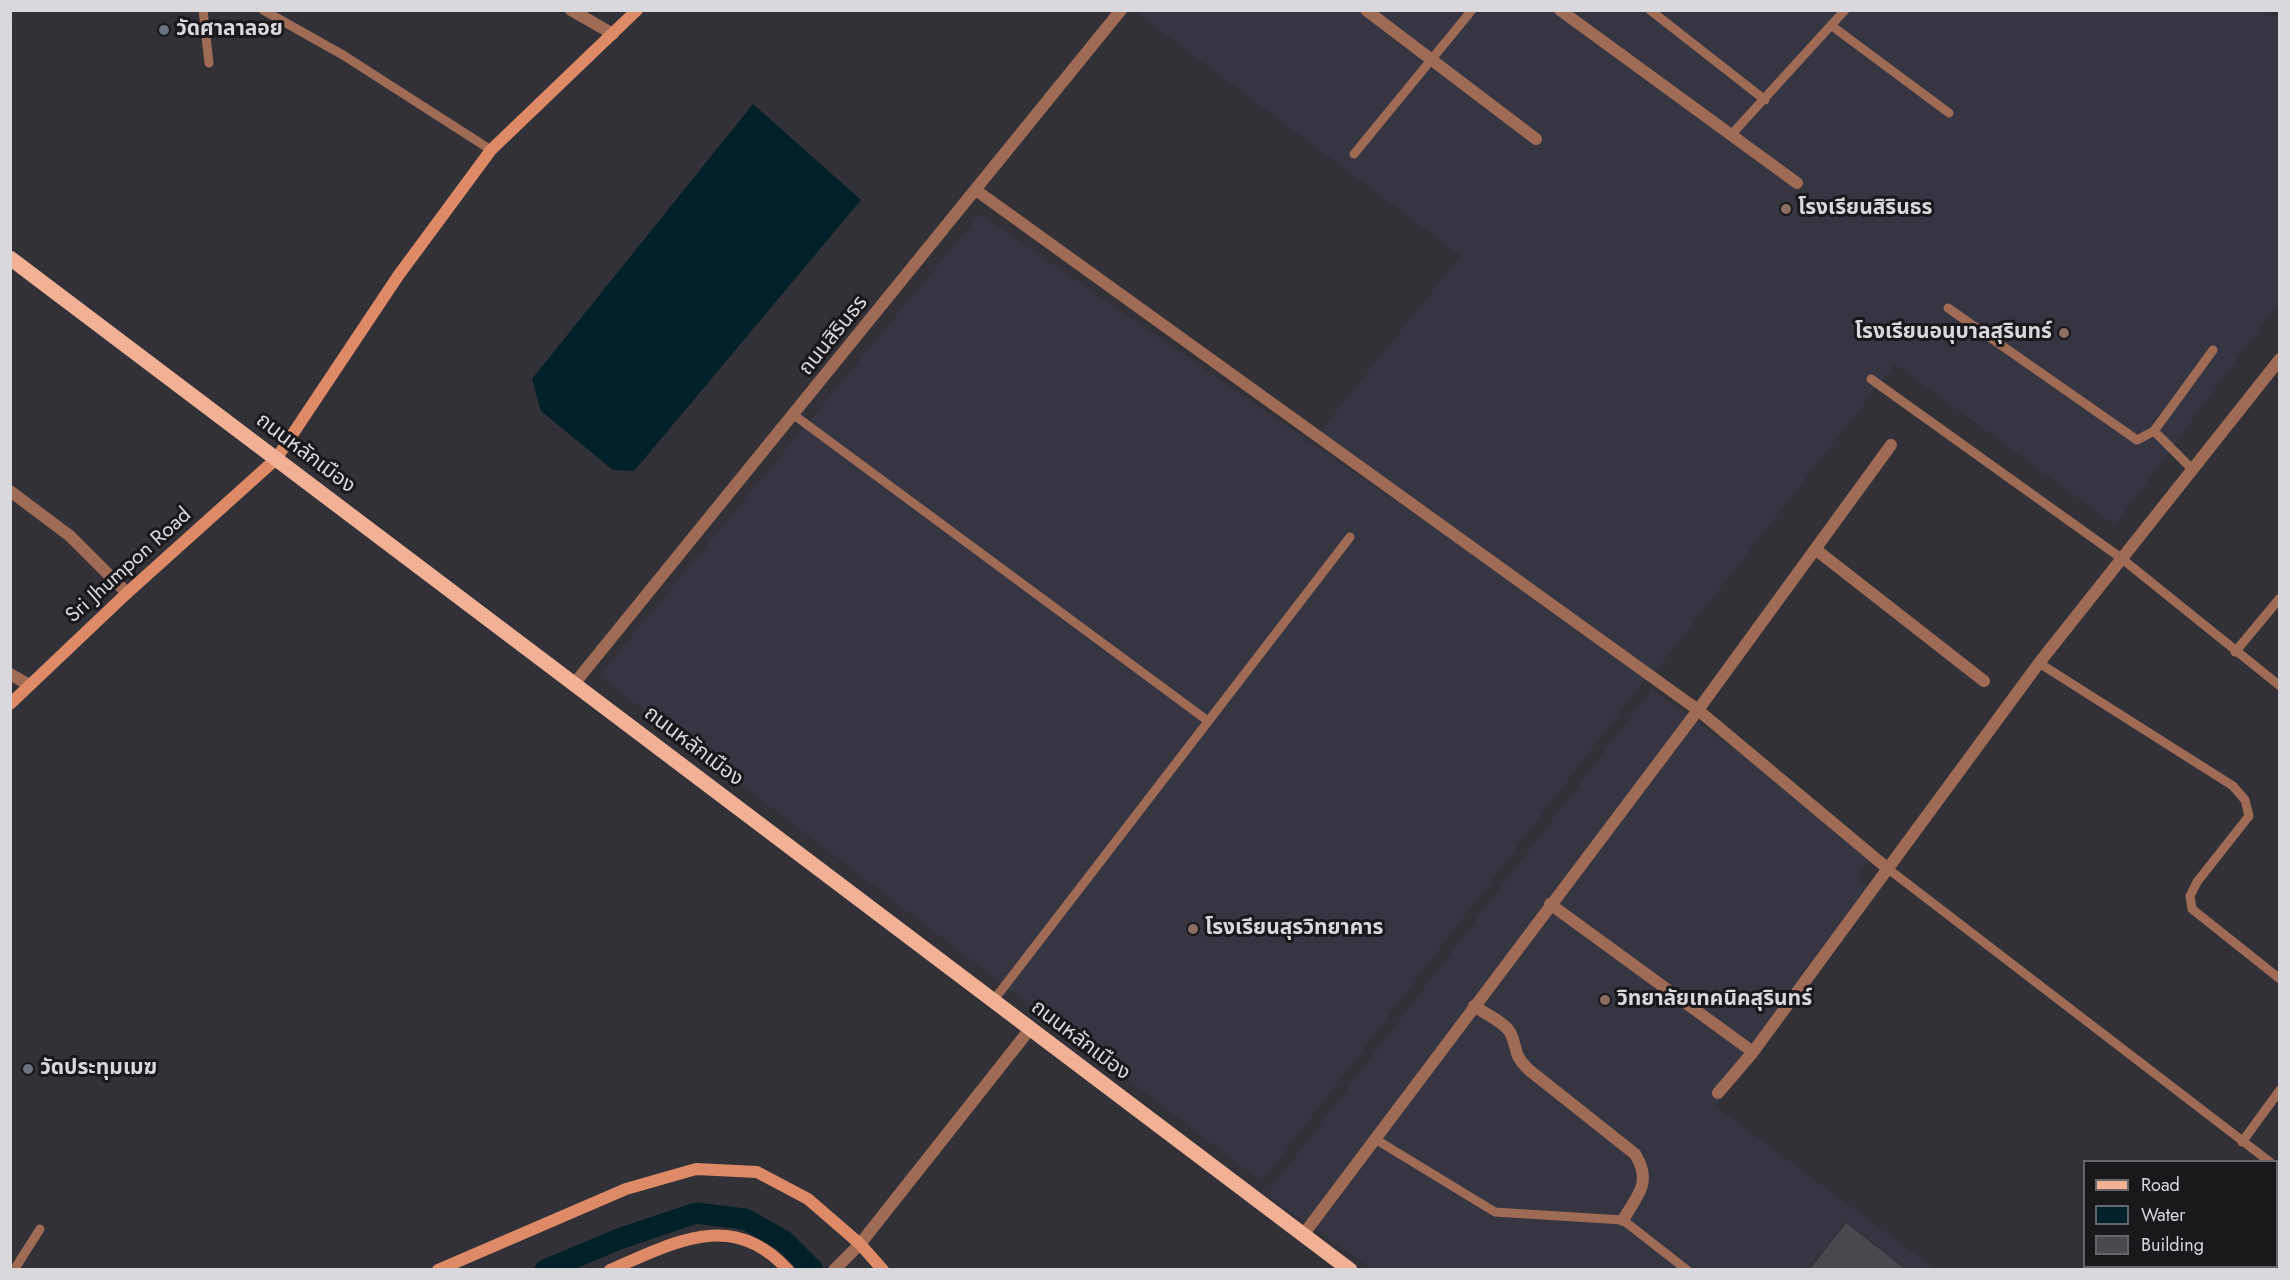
<!DOCTYPE html>
<html>
<head>
<meta charset="utf-8">
<style>
	body { margin:0 }
	#map { position:relative; width:2290px; height:1280px; overflow:hidden; background:#313137; font-family:Jost,sans-serif }
	canvas { display:block }
	.frame { position:absolute; inset:0; border:12px solid #d9d8dd; pointer-events:none }
	.legend { position:absolute; left:2083px; top:1160px; width:195px; height:108px; box-sizing:border-box; background:#19191c; border:2px solid #666569; margin:0; padding:8px 10px; list-style:none; font-size:18px; color:#d9d8dd }
	.legend li { display:flex; align-items:center; gap:12px; height:30px }
	.legend b { width:30px; border:2px solid #666569 }
</style>
</head>
<body>
<div id="map">
<canvas width="2290" height="1280"></canvas>
<div class="frame"></div>
<ul class="legend">
<li><b style="height:8px;background:#f2b095"></b>Road</li>
<li><b style="height:16px;background:#002129"></b>Water</li>
<li><b style="height:16px;background:#49484f"></b>Building</li>
</ul>
</div>
<script>
const c = document.querySelector('canvas').getContext('2d');
c.lineJoin = 'round';
function fill(path, color) {
  c.fillStyle = color;
  c.fill(path, 'evenodd');
}
function strokePath(path, color, width, dash) {
  c.strokeStyle = color;
  c.lineWidth = width;
  c.lineCap = dash ? 'butt' : 'round';
  c.setLineDash(dash || []);
  c.stroke(path);
}
function drawText(font, color, halo, rows, align = 'center') {
  c.font = font + ' Jost,"Noto Sans Thai",sans-serif';
  c.lineWidth = 6;
  c.setLineDash([]);
  c.textBaseline = 'middle';
  c.strokeStyle = halo;
  c.fillStyle = color;
  for (const [text, x, y, turn = 0] of rows) {
    c.save();
    c.translate(x, y);
    c.rotate((+turn || 0) * Math.PI / 180);
    c.textAlign = isNaN(turn) ? turn : align;
    if (halo) c.strokeText(text, 0, 0);
    c.fillText(text, 0, 0);
    c.restore();
  }
}
fill(new Path2D(`
	M2260,10L2279,18V302L2115,525L1895,364L1651,677L1648,675L1262,1182L599,676L980,214L1645,673L1318,434L1461,256L1134,11Z
	M1652,689L1878,853L1855,877L1877,893L1715,1106L1935,1269H1372L1266,1195Z`), '#363542');
fill(new Path2D(`
	M753,104L861,200L634,471L613,470L541,411L532,379Z`), '#002129');
strokePath(new Path2D(`
	M545,1270L619,1239L696,1213L745,1219L784,1241L813,1270`), '#002129', 21);
strokePath(new Path2D(`
	M203,10L209,63
	M263,10L343,55L491,150
	M1650,10L1765,100
	M1832,26L1949,113
	M1731,135L1845,10
	M1354,154L1472,10
	M1948,308L2137,440L2154,431L2192,469
	M1871,379L2121,558L2280,686
	M794,415L1208,721
	M2154,431L2213,350
	M2235,652L2280,598
	M2039,663L2233,786L2245,800L2249,816L2197,882L2190,896L2192,909L2280,979
	M1887,868L2270,1162
	M993,1001L1350,537
	M1375,1139L1495,1212L1623,1220L1687,1270
	M2242,1142L2280,1090
	M2276,1166L2280,1168
	M14,1270L40,1229`), '#a06b55', 9);
strokePath(new Path2D(`
	M571,10L613,34
	M1366,10L1536,139
	M1560,10L1797,183
	M977,191L1698,710L1887,868
	M10,491L70,536L127,593
	M1815,549L1984,681
	M10,674L29,685
	M574,684L1121,10
	M1550,904L1753,1052
	M1474,1006C1484,1013 1504,1022 1510,1032C1519,1050 1511,1052 1529,1070L1635,1154C1653,1183 1637,1195 1623,1220
	M1718,1093L1753,1052L2039,663L2280,359
	M1303,1235L1698,710L1891,445
	M834,1270L860,1244L1030,1029`), '#a06b55', 12);
strokePath(new Path2D(`
	M10,704L127,593L276,459L398,276L491,150L637,10
	M438,1270L626,1189L696,1169L757,1172L808,1199L860,1244L883,1270
	M610,1270C674,1243 732,1208 788,1270`), '#de8a66', 12);
strokePath(new Path2D(`
	M10,258L1350,1270`), '#f2b095', 15);
fill(new Path2D(`
	M10,10H18L10,30Z`), '#333237');
const building = new Path2D(`
	M2277,1221L2280,1223V1269H2191L2193,1266H2277Z
	M1846,1222L1906,1269H1809Z`);
fill(building, '#49484f');
strokePath(building, '#333237', 1.5);
for (const [x, y, r, color] of [
	[164,30,6,"#6b7280"],
	[1786,209,6,"#8d6e63"],
	[2064,333,6,"#8d6e63"],
	[1193,929,6,"#8d6e63"],
	[1605,1000,6,"#8d6e63"],
	[28,1069,6,"#6b7280"]
]) {
  const dot = new Path2D();
  dot.arc(x, y, r, 0, 2 * Math.PI);
  c.fillStyle = color;
  c.fill(dot);
  strokePath(dot, '#19191c', 2);
}
drawText('bold 21px', '#d9d8dd', '#19191c', [
	["วัดศาลาลอย",176,30],
	["โรงเรียนสิรินธร",1798,209],
	["โรงเรียนอนุบาลสุรินทร์",2052,333,"right"],
	["โรงเรียนสุรวิทยาคาร",1205,929],
	["วิทยาลัยเทคนิคสุรินทร์",1617,1000],
	["วัดประทุมเมฆ",40,1069]
], 'left');
drawText('21px', '#d9d8dd', '#19191c', [
	["ถนนสิรินธร",834,336,-51],
	["ถนนหลักเมือง",305,454,37],
	["Sri Jhumpon Road",129,566,-42],
	["ถนนหลักเมือง",693,747,37],
	["ถนนหลักเมือง",1080,1041,37]
]);
</script>
</body>
</html>
